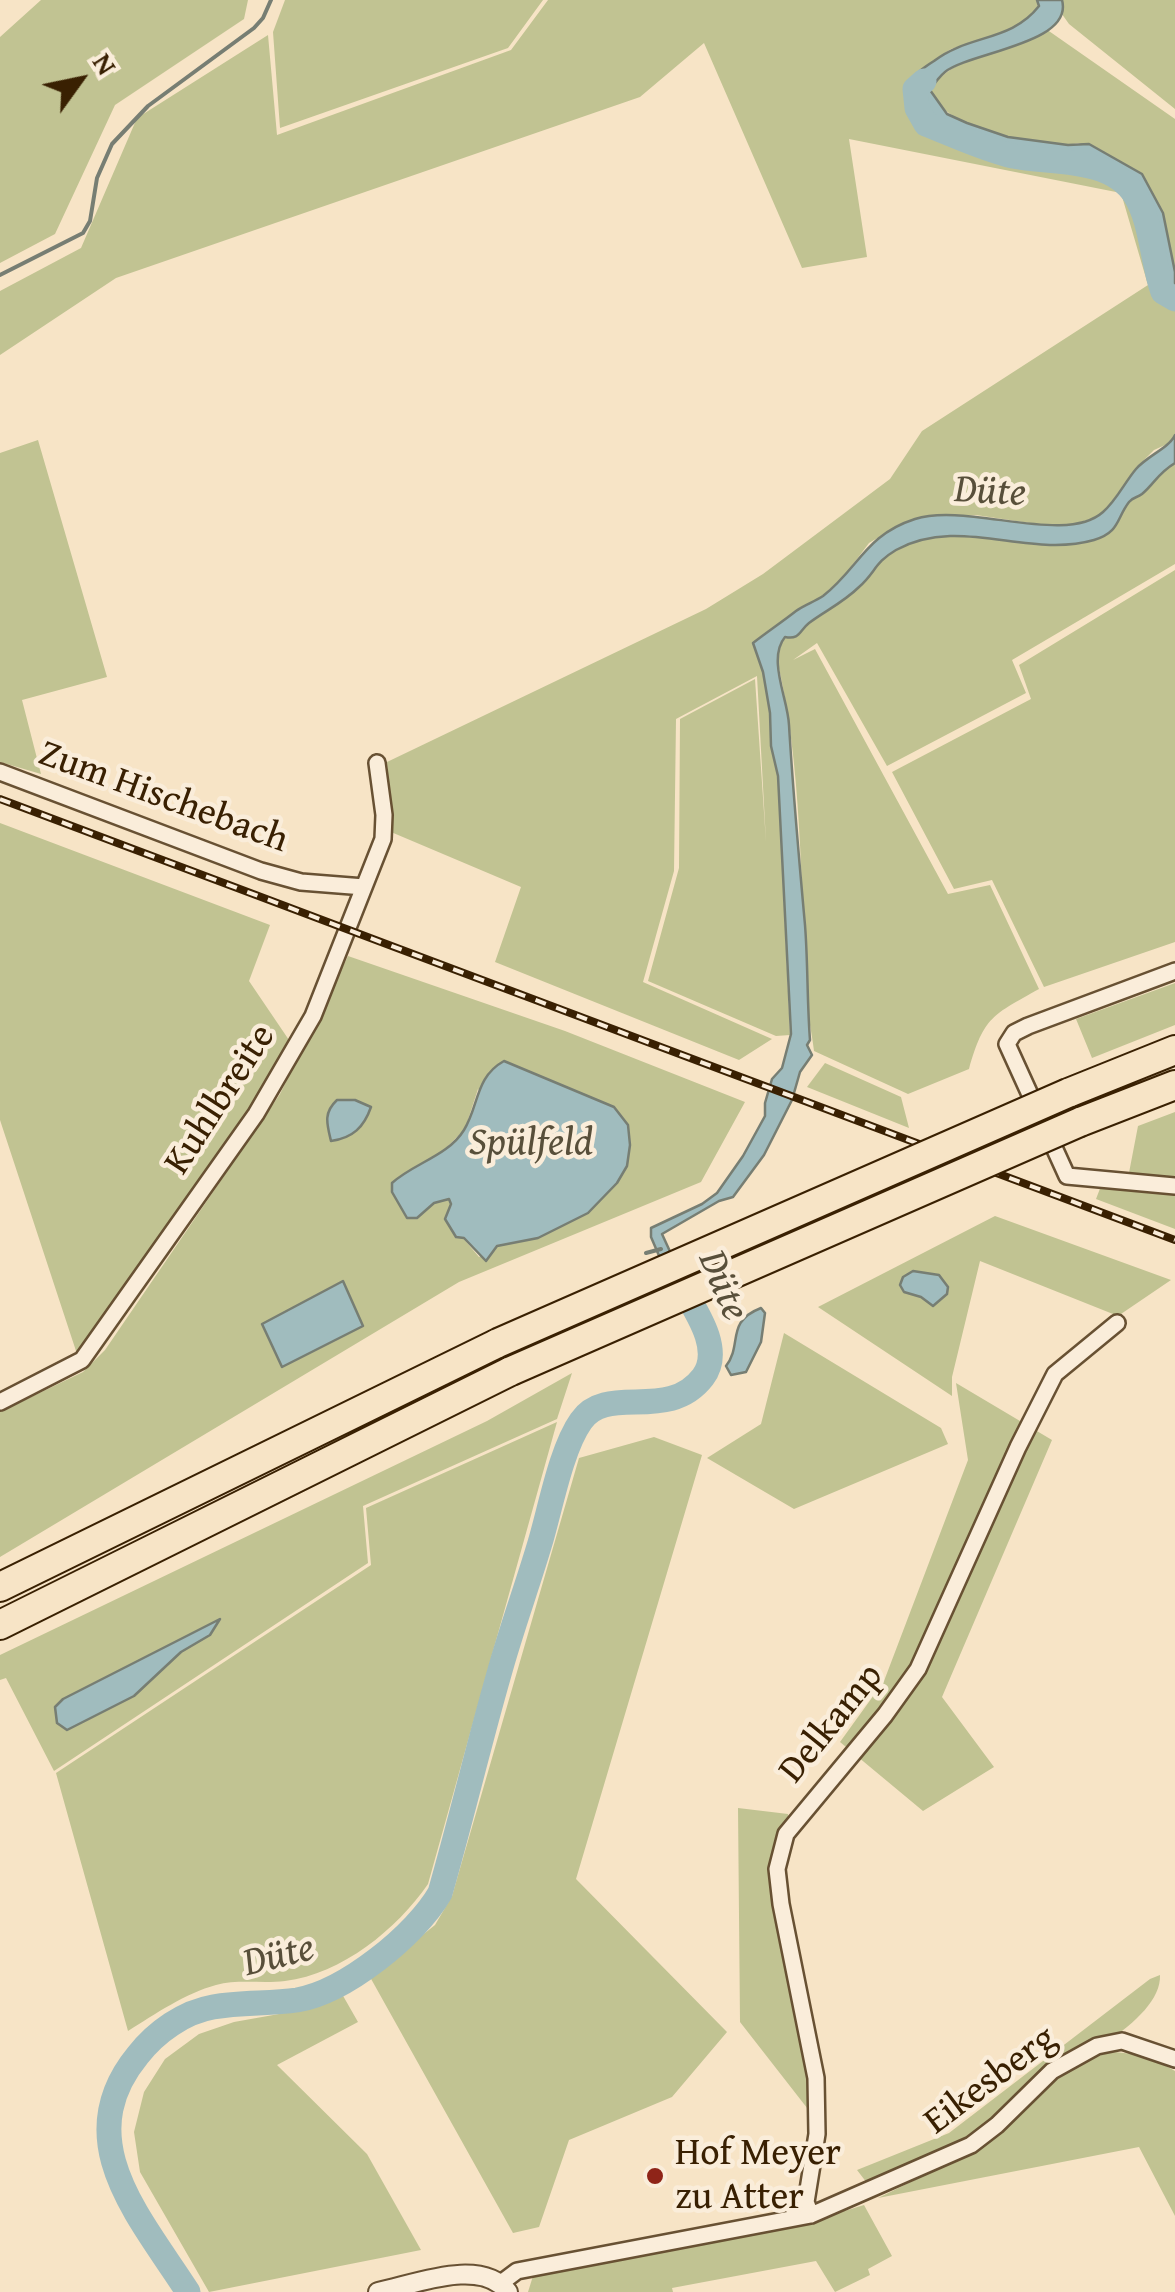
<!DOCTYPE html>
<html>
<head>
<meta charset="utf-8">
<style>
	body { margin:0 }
	#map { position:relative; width:1175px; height:2292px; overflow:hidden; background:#f7e4c6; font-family:"Gentium Book Plus",serif }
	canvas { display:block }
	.north { position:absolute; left:30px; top:30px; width:100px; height:100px; -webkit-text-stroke:8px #faedda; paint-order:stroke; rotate:57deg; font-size:28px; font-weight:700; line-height:40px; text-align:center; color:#392002 }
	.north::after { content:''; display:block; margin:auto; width:35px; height:45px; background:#392002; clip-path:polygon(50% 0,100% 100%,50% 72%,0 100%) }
</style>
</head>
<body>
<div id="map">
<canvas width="1175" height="2292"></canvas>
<div class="north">N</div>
</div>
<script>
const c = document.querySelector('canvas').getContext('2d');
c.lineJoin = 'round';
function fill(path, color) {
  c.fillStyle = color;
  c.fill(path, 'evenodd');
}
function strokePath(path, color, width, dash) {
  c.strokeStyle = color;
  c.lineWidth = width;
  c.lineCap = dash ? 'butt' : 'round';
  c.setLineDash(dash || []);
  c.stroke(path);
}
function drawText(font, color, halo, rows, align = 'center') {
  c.font = font + ' "Gentium Book Plus",serif';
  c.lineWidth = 9;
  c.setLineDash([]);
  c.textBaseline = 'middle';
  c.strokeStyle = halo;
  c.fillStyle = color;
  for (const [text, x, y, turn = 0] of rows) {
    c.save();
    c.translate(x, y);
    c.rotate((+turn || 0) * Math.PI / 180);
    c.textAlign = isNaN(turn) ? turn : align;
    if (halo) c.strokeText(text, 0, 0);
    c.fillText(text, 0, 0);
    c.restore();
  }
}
fill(new Path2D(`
	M41,0H248L244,19L115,105L55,234L0,263V37Z
	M285,0H543L508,48L280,128L273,32Z
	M548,0H1037L1039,6L1022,26L951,49L937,58L909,97L1010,153L1087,164L1120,178L1139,196L1166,289L1175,294V435L1172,442L1154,450L1139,465L1104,512L1091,519L1069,525L1036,524L976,515L916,518L896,527L869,543L845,575L821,597L798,609L753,643L763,672L770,713L771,746L778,776L790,1035L776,1036L648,981L679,868L680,719L755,679L766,842L757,676L676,719L674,871L643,982L772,1039L739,1060L495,962L521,887L391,832L387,762L706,609L763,574L890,479L922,431L1148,285L1121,193L849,139L867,257L802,268L704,43L640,97L116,278L0,355V291L81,248L137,118L268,35L277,135L511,50Z
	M1052,0H1175V109L1069,24Z
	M1046,29L1175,119V272L1163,213L1142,174L1099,149L1078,143L1068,145C1027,142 949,132 930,91C953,52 1011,53 1046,29Z
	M38,440L107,677L22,700L41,774L0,762V453Z
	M1175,463V564L1012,660L1026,693L887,766L817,643L793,660L815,649L948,894L990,885L1039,989C993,1015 984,1016 969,1069L908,1094L814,1051C812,1033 808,1018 807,999C800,885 803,766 776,655C782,630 814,623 832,608C842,600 854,593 862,584C881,565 878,557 906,545C968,517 1034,560 1095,539C1122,531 1117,517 1129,502C1132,498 1139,496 1142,493C1155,483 1159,472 1175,463Z
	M1175,570V942L1044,987L992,880L954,889L892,772L1031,699L1019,665Z
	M0,823L270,925L249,981L291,1043L189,1201L77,1354L0,1120Z
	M348,956L565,1031L745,1102L701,1182L459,1282L0,1557V1412L83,1372L105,1350L280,1094ZM478,1089L588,1213L538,1238L497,1246L479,1257L463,1238L456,1237L445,1219L451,1203L449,1199L434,1203L399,1177L444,1150L465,1129ZM336,1284L282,1366L262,1324Z
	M1175,983V1025L1092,1058L1076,1019Z
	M825,1063L901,1097L909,1128L807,1087Z
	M1175,1112V1182L1128,1178L1138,1126Z
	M1101,1186L1175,1192V1229L1096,1199Z
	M995,1216L1171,1280L1118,1316L980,1261L952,1377V1396L818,1307Z
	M784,1333L941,1428L948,1444L794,1509L707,1458L761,1424Z
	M572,1373L557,1419L363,1506L368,1563L54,1771L6,1678L0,1680V1655L487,1421Z
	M956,1383L1052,1440L942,1697L994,1767L923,1811L840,1742L884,1681L968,1460Z
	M557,1422L428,1884C397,1929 342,1974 285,1981C263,1984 238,1979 216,1985C186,1993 155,2014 128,2031L56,1773L371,1565L366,1508Z
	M654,1437L702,1455L576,1879L727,2032L672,2097L569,2140L539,2227L513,2233L370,1977L435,1925L452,1896L579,1458Z
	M738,1808L788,1814L785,1899L825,2131L740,2022Z
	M1160,1975C1162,2023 1060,2068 1025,2091C1006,2104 992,2124 972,2136C939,2155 902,2168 867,2183L857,2170L949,2133L1150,1979Z
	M342,1994L358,2022L277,2065L367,2154L421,2250L209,2292L140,2172L134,2132L144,2092L165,2059L199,2034L234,2022L307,2009Z
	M1108,2052C1133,2052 1154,2058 1175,2071V2216L1139,2147L878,2198L976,2150L1065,2071Z
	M864,2205L892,2256L868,2269L870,2275L835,2292L816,2261L672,2288L673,2292H528L533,2276L802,2224Z`), '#c1c392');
const water = new Path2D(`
	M1037,0H1062C1074,44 970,52 945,72C939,77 934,84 930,90L947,114L967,123L1008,137L1068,145L1089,144L1142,174L1163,213L1175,272V294C1138,272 1162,201 1117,176C1108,172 1098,168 1089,165C1065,158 1038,158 1013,153C987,148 894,120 912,82C915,73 926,66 934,61C969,34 1011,42 1039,6Z
	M1175,435V463C1158,473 1155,483 1142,494C1137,498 1133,497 1129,502C1116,519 1120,532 1094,540C1028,559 960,515 896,550C874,563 876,572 859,587C844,602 825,611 809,623C799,631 800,640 785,637C767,659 788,699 789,725C793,792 799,859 805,925C808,963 807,1002 810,1040L807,1045L812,1055L800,1072L792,1100L764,1155L733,1197L719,1201L662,1234L683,1280L672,1286L651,1237V1228L702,1204L717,1193L743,1156L765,1116V1103L772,1079L782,1068L791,1034L778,776L771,746L770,713L763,672L753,643C767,632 782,622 796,611C804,605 814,602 823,596C859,568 865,535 915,519C967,502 1065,546 1103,512C1116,501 1125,482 1136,469C1147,456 1169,448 1175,435Z
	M504,1061L614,1107L628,1125L630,1145L627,1166L617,1183L588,1213L538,1238L497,1246L486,1261L464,1238L456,1237L445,1219L451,1204L449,1199L434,1203L417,1218H407L392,1192V1183C414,1163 448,1156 464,1130C479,1106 475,1077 504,1061Z
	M337,1100H355L371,1107C364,1127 353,1138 331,1141C327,1124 323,1113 337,1100Z
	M913,1271L939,1275L948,1287L947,1294L933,1306L921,1297L904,1292L900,1285L903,1277Z
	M343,1281L363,1326L282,1367L262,1324Z
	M761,1308L765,1313L761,1342L746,1372L731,1375L726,1366C743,1344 725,1322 761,1308Z
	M220,1619L210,1635L181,1652L134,1696L67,1730L57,1723L55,1707L63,1699Z`);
fill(water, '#a0bcbe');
strokePath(water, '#777e73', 2.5);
strokePath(new Path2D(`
	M0,275L83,233L90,221L97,178L112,144L148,106L254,28L263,18L271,0
	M646,1253L661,1249`), '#777e73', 4);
strokePath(new Path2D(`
	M924,81L915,89L917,108L926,124C954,135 983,149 1013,156C1052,164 1110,156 1135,195C1152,222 1152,262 1163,292L1175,299
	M188,2292C140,2217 68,2140 138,2055C156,2032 184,2012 213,2007C241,2002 269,2004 297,2000C345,1992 416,1935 440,1893C461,1820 478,1747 499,1674C511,1630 527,1587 540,1543C550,1510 561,1449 581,1421C607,1383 668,1423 703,1377C725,1348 692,1306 678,1280`), '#a0bcbe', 25);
const minor = new Path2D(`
	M0,772L261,871L301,882L364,887
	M1175,971L1028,1026L1014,1033L1007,1044L1067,1176L1175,1186
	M0,1402L82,1360L256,1114L313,1016L383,839L384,815L377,763
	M811,2215L806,2202L817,2134L816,2078L781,1904L777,1869L786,1834L885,1715L918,1669L1018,1447L1055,1374L1117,1323
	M501,2283L517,2271L811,2215L971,2145L997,2125L1052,2071L1097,2046L1122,2041L1175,2059`);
const tertiary = new Path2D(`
	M378,2292C416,2284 481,2257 508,2292`);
const motorway = new Path2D(`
	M1068,1093L1175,1050
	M1080,1122L1175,1085
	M0,1587L498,1343
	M0,1625L511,1371`);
strokePath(minor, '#685133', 20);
strokePath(tertiary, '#685133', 22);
strokePath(motorway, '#392002', 32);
strokePath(minor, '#faedda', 15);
strokePath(tertiary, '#faedda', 18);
strokePath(motorway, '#f7e4c6', 28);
const rail = new Path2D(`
	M0,799L1175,1240`);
strokePath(rail, '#392002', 8);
strokePath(rail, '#faedda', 4, [11]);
const motorwayBridge = new Path2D(`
	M498,1343L1068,1093
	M511,1371L1080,1122`);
strokePath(motorwayBridge, '#392002', 32, []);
strokePath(motorwayBridge, '#f7e4c6', 28);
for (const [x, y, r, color] of [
	[655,2176,10,"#8f2418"]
]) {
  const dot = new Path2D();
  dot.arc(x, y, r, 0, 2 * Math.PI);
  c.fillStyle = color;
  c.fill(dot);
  strokePath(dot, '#faedda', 4);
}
drawText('38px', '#392002', '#faedda', [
	["Zum Hischebach",163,798,20],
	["Kuhlbreite",221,1100,-57],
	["Delkamp",832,1724,-51],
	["Eikesberg",991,2081,-37]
]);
drawText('38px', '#392002', '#faedda', [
	["Hof Meyer",675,2154],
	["zu Atter",675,2198]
], 'left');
drawText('italic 40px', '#584f3a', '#faedda', [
	["Düte",990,493,3],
	["Spülfeld",531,1144],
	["Düte",722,1286,67],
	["Düte",279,1957,-14]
]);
</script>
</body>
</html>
